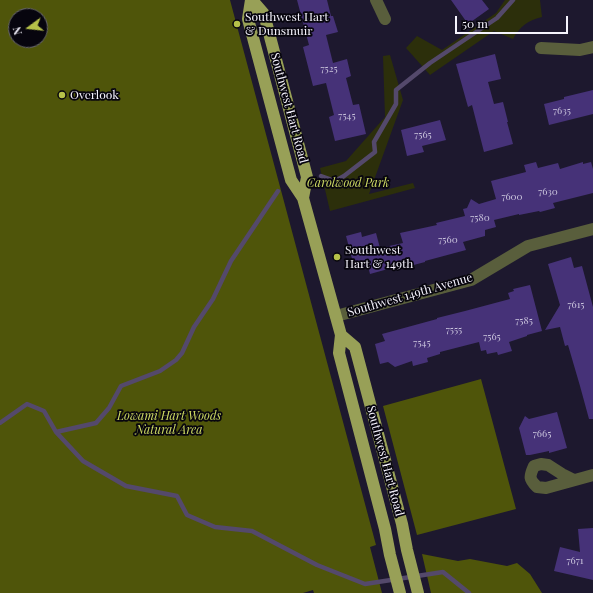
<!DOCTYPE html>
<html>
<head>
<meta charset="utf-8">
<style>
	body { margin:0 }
	#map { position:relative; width:593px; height:593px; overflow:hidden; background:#1d182e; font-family:"Playfair Display",serif }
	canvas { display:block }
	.north { position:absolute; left:8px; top:8px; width:40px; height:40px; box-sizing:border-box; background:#07050e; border:1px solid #66646e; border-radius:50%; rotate:255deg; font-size:11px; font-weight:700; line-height:16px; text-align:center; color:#f5f3fd }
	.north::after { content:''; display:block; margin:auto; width:14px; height:18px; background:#b6c149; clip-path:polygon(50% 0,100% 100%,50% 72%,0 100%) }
	.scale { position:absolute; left:455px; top:16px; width:113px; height:18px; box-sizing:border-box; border:2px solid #f5f3fd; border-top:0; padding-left:5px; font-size:12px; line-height:14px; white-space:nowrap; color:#f5f3fd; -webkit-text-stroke:3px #07050e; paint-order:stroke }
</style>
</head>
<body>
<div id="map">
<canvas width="593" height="593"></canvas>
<div class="north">N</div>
<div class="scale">50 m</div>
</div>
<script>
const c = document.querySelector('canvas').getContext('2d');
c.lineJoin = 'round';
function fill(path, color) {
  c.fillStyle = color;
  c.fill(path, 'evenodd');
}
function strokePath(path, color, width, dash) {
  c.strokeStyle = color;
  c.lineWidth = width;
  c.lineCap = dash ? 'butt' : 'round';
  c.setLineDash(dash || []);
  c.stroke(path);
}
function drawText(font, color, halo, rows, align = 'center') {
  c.font = font + ' "Playfair Display",serif';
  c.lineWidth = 3.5;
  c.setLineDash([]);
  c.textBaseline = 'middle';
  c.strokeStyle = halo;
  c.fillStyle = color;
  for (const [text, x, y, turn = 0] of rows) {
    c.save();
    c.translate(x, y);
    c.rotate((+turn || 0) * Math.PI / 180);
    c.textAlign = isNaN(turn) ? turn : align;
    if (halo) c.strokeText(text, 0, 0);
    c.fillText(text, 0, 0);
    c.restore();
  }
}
fill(new Path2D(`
	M505,0H540L542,17C527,21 520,26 513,39L494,31L430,75L406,48L417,36L442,50L496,13Z
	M390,55L403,100L369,194L413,183L415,188L330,211L320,168L346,161L385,117L383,56Z`), '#2c2f0b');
fill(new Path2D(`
	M0,0H230L376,545L370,547L382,593H314L313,590L303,593H0ZM16,16H40V40H16Z
	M481,379L516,509L417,535L383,406Z
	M422,554L458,561L470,559L507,566L517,563L530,574L542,593H431Z`), '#4f550a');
strokePath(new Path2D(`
	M321,176L335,181L344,176L375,152L374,142L396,104V90L430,63L497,18L513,0
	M0,423L27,404L44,411L56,432L83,461L126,486L177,496L187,515L215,527L252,531L317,565L365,584L443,572L469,593
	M56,432L96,423L109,408L121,386L160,371L176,360L182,353L194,327L213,299L231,261L278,191`), '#54496b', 4.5);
fill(new Path2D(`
	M297,0H327L331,16H333L338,32L326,35L333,63L347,59L351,76L346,78L353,105L359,104L366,134L335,141L329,117L334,115L326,83L313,86L303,47L309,45Z
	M451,0H482L489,9L468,24Z
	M495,54L501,79L488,82L494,104L503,102L508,122H507L513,144L484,152L472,105L468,107L456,64Z
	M593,90V114L549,125L544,104L564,99V97Z
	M440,120L446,140L422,146L424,152L407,156L401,130Z
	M536,162L538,168L558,163L560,169L583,162V164L591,162L593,169V193L553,203L555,208L540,212L539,211L519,215V214L494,220L496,227L485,230V236L463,242L466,250L425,261V262L406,267V264L370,274L368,266L355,270L346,236L361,232L362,237L376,233L380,248L403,243L400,233L437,225L436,223L465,216L463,209L467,208L471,199L479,204L496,199L491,181L526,172L524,165Z
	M571,257L574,268L582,266L593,307V419H589L580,386L568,345L565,346L560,327L545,330L560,305L548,264Z
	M530,285L542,331L527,335V336L509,342L512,351L498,355L497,352L487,354L486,350L481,351L479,342L440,352V354L427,358L428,362L413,366L412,361L395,367L388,362L380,364L375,344L385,341L382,334L437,319V318L465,311L510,299L508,293L514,291L513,289Z
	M557,412L567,448L549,453V451L530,455H526L519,428L525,416L529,419Z
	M593,528V580L554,571L560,547L580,552L578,529Z`), '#463278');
strokePath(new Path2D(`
	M376,0L385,19
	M541,48L580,50L593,47
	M336,316L471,280L528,246L593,229
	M574,480L562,474L548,465L541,464L534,466C529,477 529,479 537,487L546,488L593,475`), '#595e3c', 12);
strokePath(new Path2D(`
	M251,0L248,19L291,180L303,198L341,335L339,353L385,529L390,555L400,593
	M252,0L264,14L307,177L303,198
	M341,335L355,347L402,524L407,550L418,593`), '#98a057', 12);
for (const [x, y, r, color] of [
	[237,24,4,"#b6c149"],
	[62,95,4,"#b6c149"],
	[337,257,4,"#b6c149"]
]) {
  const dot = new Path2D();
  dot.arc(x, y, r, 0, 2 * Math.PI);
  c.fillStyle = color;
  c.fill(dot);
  strokePath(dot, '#07050e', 1.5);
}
drawText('10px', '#c9c3dc', null, [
	["7525",329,69],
	["7635",562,111],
	["7545",347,116],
	["7565",423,135],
	["7630",548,192],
	["7600",512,197],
	["7580",480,218],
	["7560",448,240],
	["7615",576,305],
	["7585",524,321],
	["7555",454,330],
	["7565",492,337],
	["7545",422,343],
	["7665",542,434],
	["7671",575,561]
]);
drawText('12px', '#f5f3fd', '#07050e', [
	["Southwest Hart",245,17],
	["& Dunsmuir",245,31],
	["Overlook",70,95],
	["Southwest",345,250],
	["Hart & 149th",345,264]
], 'left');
drawText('12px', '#f5f3fd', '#07050e', [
	["Southwest Hart Road",289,108,75],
	["Southwest 149th Avenue",410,295,-16],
	["Southwest Hart Road",385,461,75]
]);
drawText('italic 12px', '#cfdc64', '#07050e', [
	["Carolwood Park",348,183],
	["Lowami Hart Woods",169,416],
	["Natural Area",169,430]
]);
</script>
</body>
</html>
